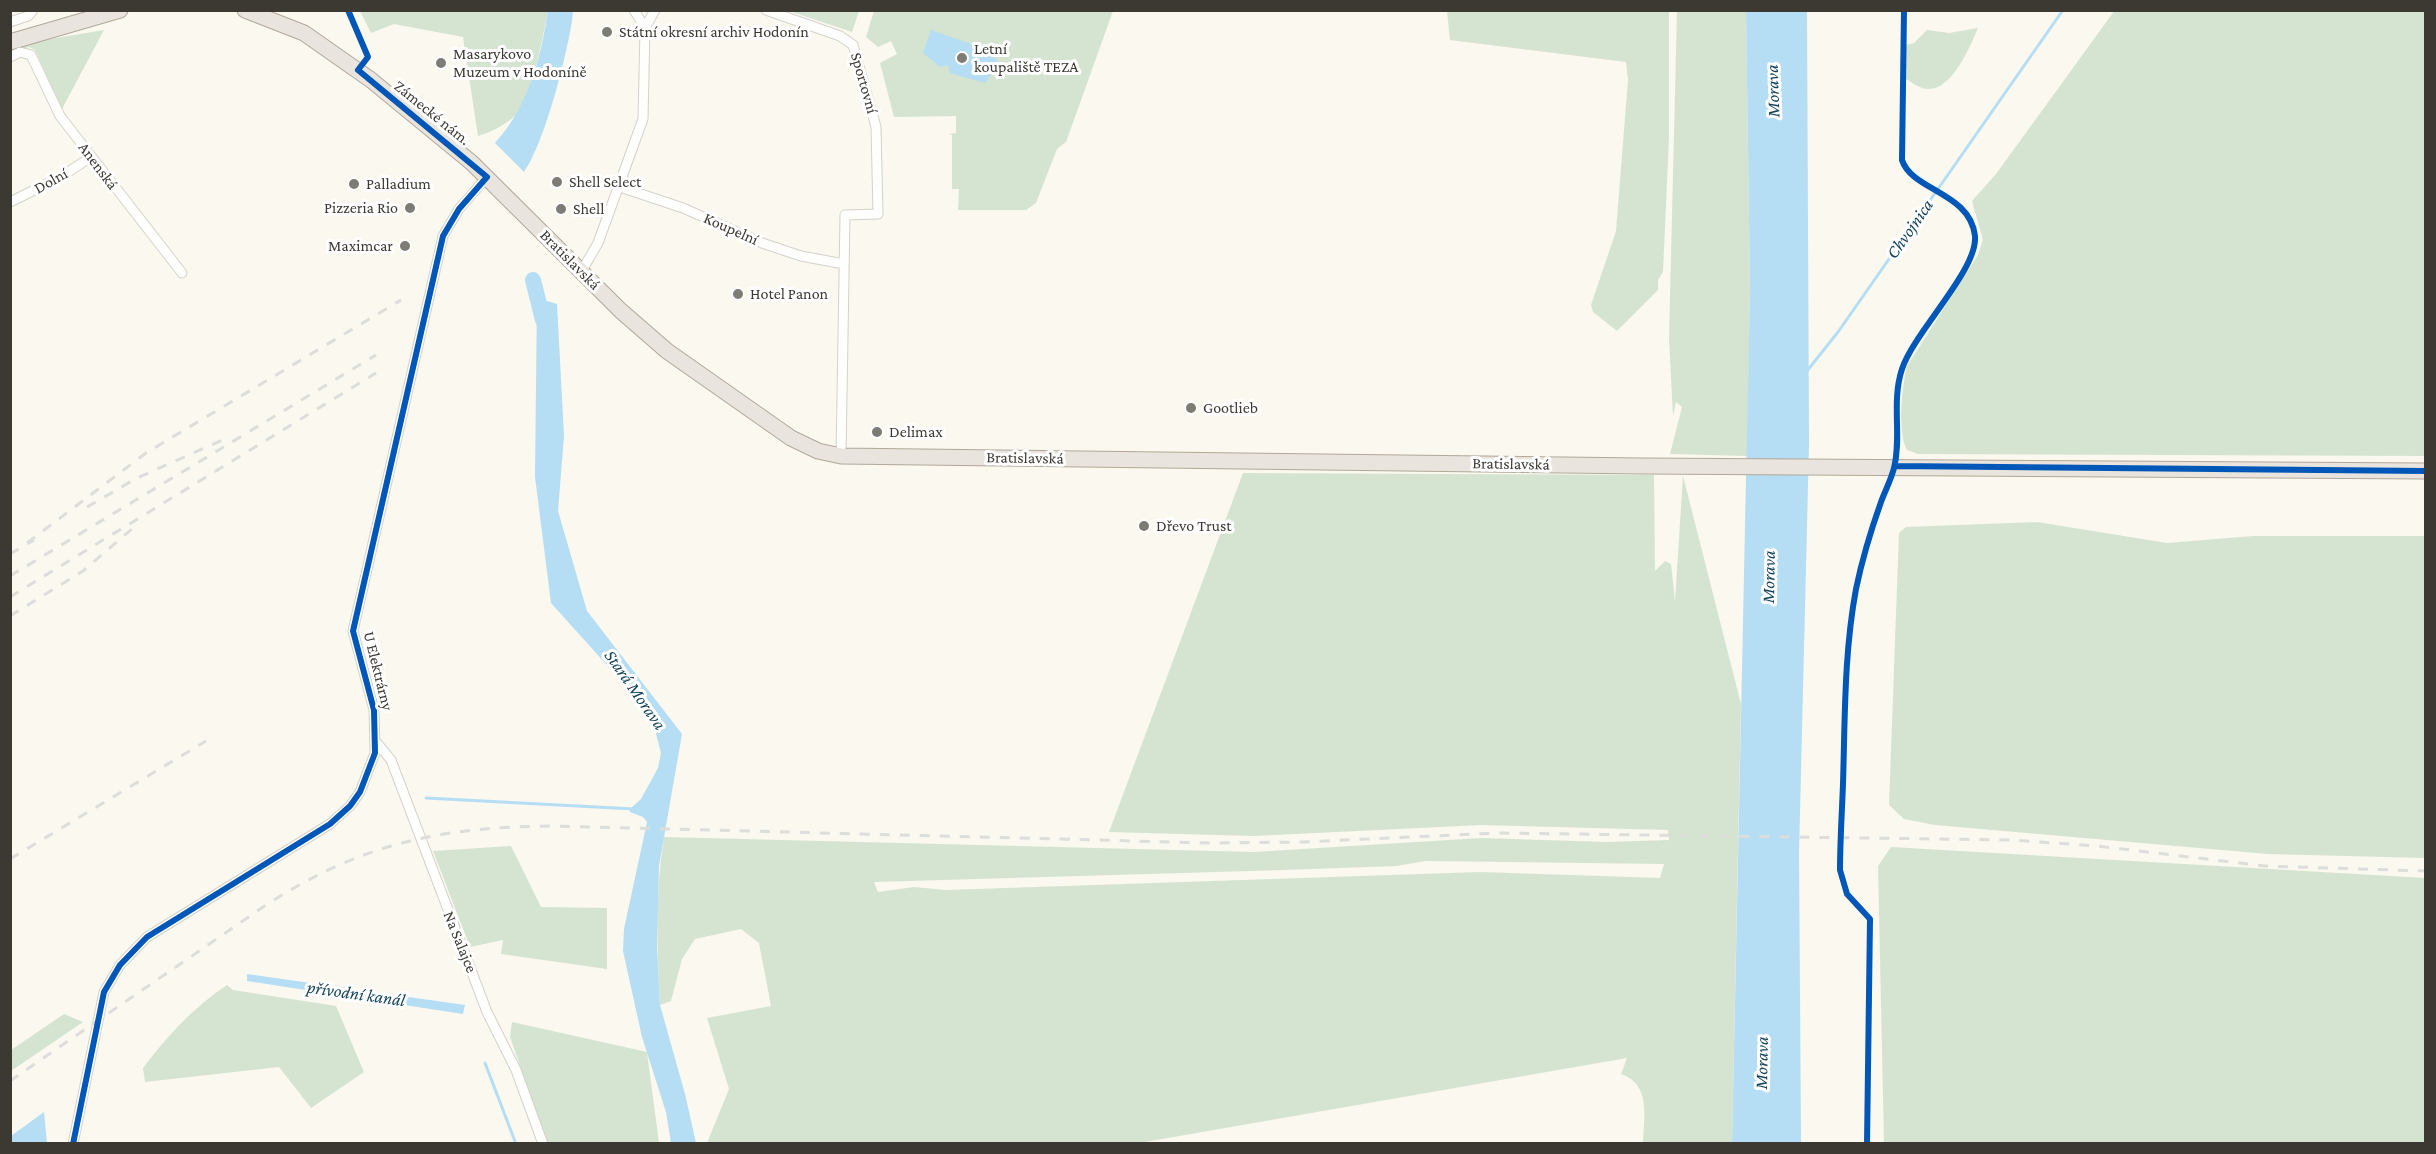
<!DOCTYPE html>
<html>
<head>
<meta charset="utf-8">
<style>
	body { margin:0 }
	#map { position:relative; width:2436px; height:1154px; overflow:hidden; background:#faf8ef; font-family:"Crimson Pro",serif }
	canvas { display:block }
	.frame { position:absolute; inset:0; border:12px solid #3b3931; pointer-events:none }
</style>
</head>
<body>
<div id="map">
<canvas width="2436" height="1154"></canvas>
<div class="frame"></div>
</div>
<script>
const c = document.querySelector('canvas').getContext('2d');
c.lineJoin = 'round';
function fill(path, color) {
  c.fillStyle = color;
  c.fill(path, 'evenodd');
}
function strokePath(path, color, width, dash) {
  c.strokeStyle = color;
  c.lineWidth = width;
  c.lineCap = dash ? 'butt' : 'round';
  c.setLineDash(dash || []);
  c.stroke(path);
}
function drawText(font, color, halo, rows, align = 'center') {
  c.font = font + ' "Crimson Pro",serif';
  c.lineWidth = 6;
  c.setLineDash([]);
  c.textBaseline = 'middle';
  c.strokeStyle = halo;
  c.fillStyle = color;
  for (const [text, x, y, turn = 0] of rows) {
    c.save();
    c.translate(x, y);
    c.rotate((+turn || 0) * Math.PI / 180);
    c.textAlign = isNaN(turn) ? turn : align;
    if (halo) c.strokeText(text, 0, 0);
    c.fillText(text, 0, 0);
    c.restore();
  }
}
fill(new Path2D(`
	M2115,10L2425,11V456L1918,454L1907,450C1897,431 1902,386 1907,366L1978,255L1983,240L1972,201L1996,174Z
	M360,11H548C544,32 531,99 518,113C507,124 492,132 478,136L463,37L394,24L371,33Z
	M789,11L859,10V11L852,32Z
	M874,11H1113L1066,142L1057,149L1036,203L1026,210H958L959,189H952V135L949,134L956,133V116L894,117L880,63L897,54L891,41L878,47L866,37Z
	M1447,11H1669V137L1663,272L1658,280V290L1617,331L1593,312L1591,305L1616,231L1628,80L1626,62L1450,40Z
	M1677,11H1746L1750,289L1747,456L1670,454L1682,407L1676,402L1673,416L1669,338Z
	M1978,28C1970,47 1952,90 1928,89C1920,89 1913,83 1906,79V45L1914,43L1927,30L1949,33Z
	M104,30L62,109L35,50L29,47L11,53V49L44,40Z
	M1243,473L1654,475L1655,571L1665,561L1671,564L1675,601L1683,476L1741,704L1732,1143H1643C1644,1117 1651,1084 1621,1074L1627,1058L1139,1143H707L729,1089L707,1018L771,1006L759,943L741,929L695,939L682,959L671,1001L660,1005C657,949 655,893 664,837L1254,852L1481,838L1607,842L1669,840L1668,830L1481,825L1254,836L1109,832ZM1426,861L1664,864L1660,878L1480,872L946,890L914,887L878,892L874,882L1284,870L1396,866Z
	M2037,522L2167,543L2253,536H2425V858L2268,854L1935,825L1904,819L1889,805L1899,533L1906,527Z
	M511,846L541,907L607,908V969L501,954L503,940L470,947L433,851Z
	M1891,847L2425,878V1143H1884L1878,866Z
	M227,985L233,990L336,1006L364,1072L311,1108L279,1067L145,1082L143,1068C167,1036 194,1007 227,985Z
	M64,1014L83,1022L11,1071V1050Z
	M512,1022L647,1052L659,1143H547L510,1037Z`), '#d5e4d1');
fill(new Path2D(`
	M548,10L573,11L572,21C566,58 545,142 524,172L495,143C528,107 541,58 548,10Z
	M1746,11H1807L1809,444L1799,853L1801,1143L1732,1144L1750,289Z
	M931,30L980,47L990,52L999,63L985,83L950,73L948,65L940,67L923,53Z
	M537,298L557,304L564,436L558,511L587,611L682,734L659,866L657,946L660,1005L685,1094L696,1143H671L666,1112L642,1037L623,951L624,929L647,822L643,817L630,812V809L641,799L658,768L661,753L651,714L551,603L535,477Z
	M247,974L465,1005L463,1014L247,981Z
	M44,1112L47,1143H11V1136Z`), '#b5ddf4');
strokePath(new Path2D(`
	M1807,371L1838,332L2063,10
	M426,798L634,809
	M485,1063L516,1144`), '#b5ddf4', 3);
strokePath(new Path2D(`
	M533,280L543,320`), '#b5ddf4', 16);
const street = new Path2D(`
	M766,10L840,36L853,45L876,127L878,214L845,215L841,456
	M10,22L28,16L33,10
	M645,28L655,10
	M10,57L20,52L31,55L60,116L182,273
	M620,187L683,208L762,243L801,256L844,264
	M10,202L59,178L91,157
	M581,272L598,243L643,119L645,28L634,10
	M377,743L391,760L487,1012L516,1070L543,1144
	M73,1144L104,992L120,965L147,937L330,824L350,806L360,792L375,753L374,710L353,631L443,236L459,209L487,177`);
const primary = new Path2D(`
	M245,10L304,33L371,80L472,163L621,311L667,351L791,438L818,451L841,456L1643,466L2426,471
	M10,42L120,10`);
strokePath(street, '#d4d2ca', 11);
strokePath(primary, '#b1a89a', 17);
strokePath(street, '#fefefd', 9);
strokePath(primary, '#e9e4dd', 15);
strokePath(new Path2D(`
	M87,507L137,478L227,438
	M27,543L146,453L401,300
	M10,554L34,540
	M10,576L376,355
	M10,597L376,373
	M10,616L83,571L132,529
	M10,859L206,741
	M10,1081L266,905C362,843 440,827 553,826L1212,843L1302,842L1498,833L2012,840L2097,846L2265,866L2426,871`), '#ddddda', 3, [10, 10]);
strokePath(new Path2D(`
	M1895,466L2426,471
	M73,1144L104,992L120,965L147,937L330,824L350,806L360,792L375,753L374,710L353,631L443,236L459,209L487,177L358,70L368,57L348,10
	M1867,1144L1870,919L1847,894L1840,870C1840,841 1842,812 1843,784C1845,719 1844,653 1856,589C1862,560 1871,530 1881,502C1885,491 1891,480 1894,468C1902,436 1891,402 1902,369C1914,332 1978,270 1975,236C1970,192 1912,191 1902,160L1904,10`), '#0057b8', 6);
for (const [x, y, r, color] of [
	[607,32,6,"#7e7c74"],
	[962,58,6,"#7e7c74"],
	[441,63,6,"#7e7c74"],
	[557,182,6,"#7e7c74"],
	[354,184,6,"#7e7c74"],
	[410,208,6,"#7e7c74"],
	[561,209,6,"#7e7c74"],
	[405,246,6,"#7e7c74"],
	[738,294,6,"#7e7c74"],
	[1191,408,6,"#7e7c74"],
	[877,432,6,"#7e7c74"],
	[1144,526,6,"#7e7c74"]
]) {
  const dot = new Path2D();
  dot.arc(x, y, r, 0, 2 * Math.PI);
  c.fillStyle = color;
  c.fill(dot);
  strokePath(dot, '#fff', 2);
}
drawText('16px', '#3b3931', '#fff', [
	["Státní okresní archiv Hodonín",619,32],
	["Letní",974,49],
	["koupaliště TEZA",974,67],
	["Masarykovo",453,54],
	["Muzeum v Hodoníně",453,72],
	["Shell Select",569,182],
	["Palladium",366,184],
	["Pizzeria Rio",398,208,"right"],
	["Shell",573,209],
	["Maximcar",393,246,"right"],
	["Hotel Panon",750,294],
	["Gootlieb",1203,408],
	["Delimax",889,432],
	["Dřevo Trust",1156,526]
], 'left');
drawText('16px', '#3b3931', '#fff', [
	["Sportovní",864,83,74],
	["Zámecké nám.",432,113,39],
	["Anenská",98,166,53],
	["Dolní",51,181,-29],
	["Koupelní",731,229,24],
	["Bratislavská",570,260,45],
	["Bratislavská",1025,458,1],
	["Bratislavská",1511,464,1],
	["U Elektrárny",378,671,76],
	["Na Salajce",460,942,68]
]);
drawText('italic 18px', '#15445c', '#fff', [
	["Morava",1773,91,-92],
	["Chvojnica",1910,229,-55],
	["Morava",1769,577,-89],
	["Stará Morava",635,690,55],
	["přívodní kanál",356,994,8],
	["Morava",1762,1063,-89]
]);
</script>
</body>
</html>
